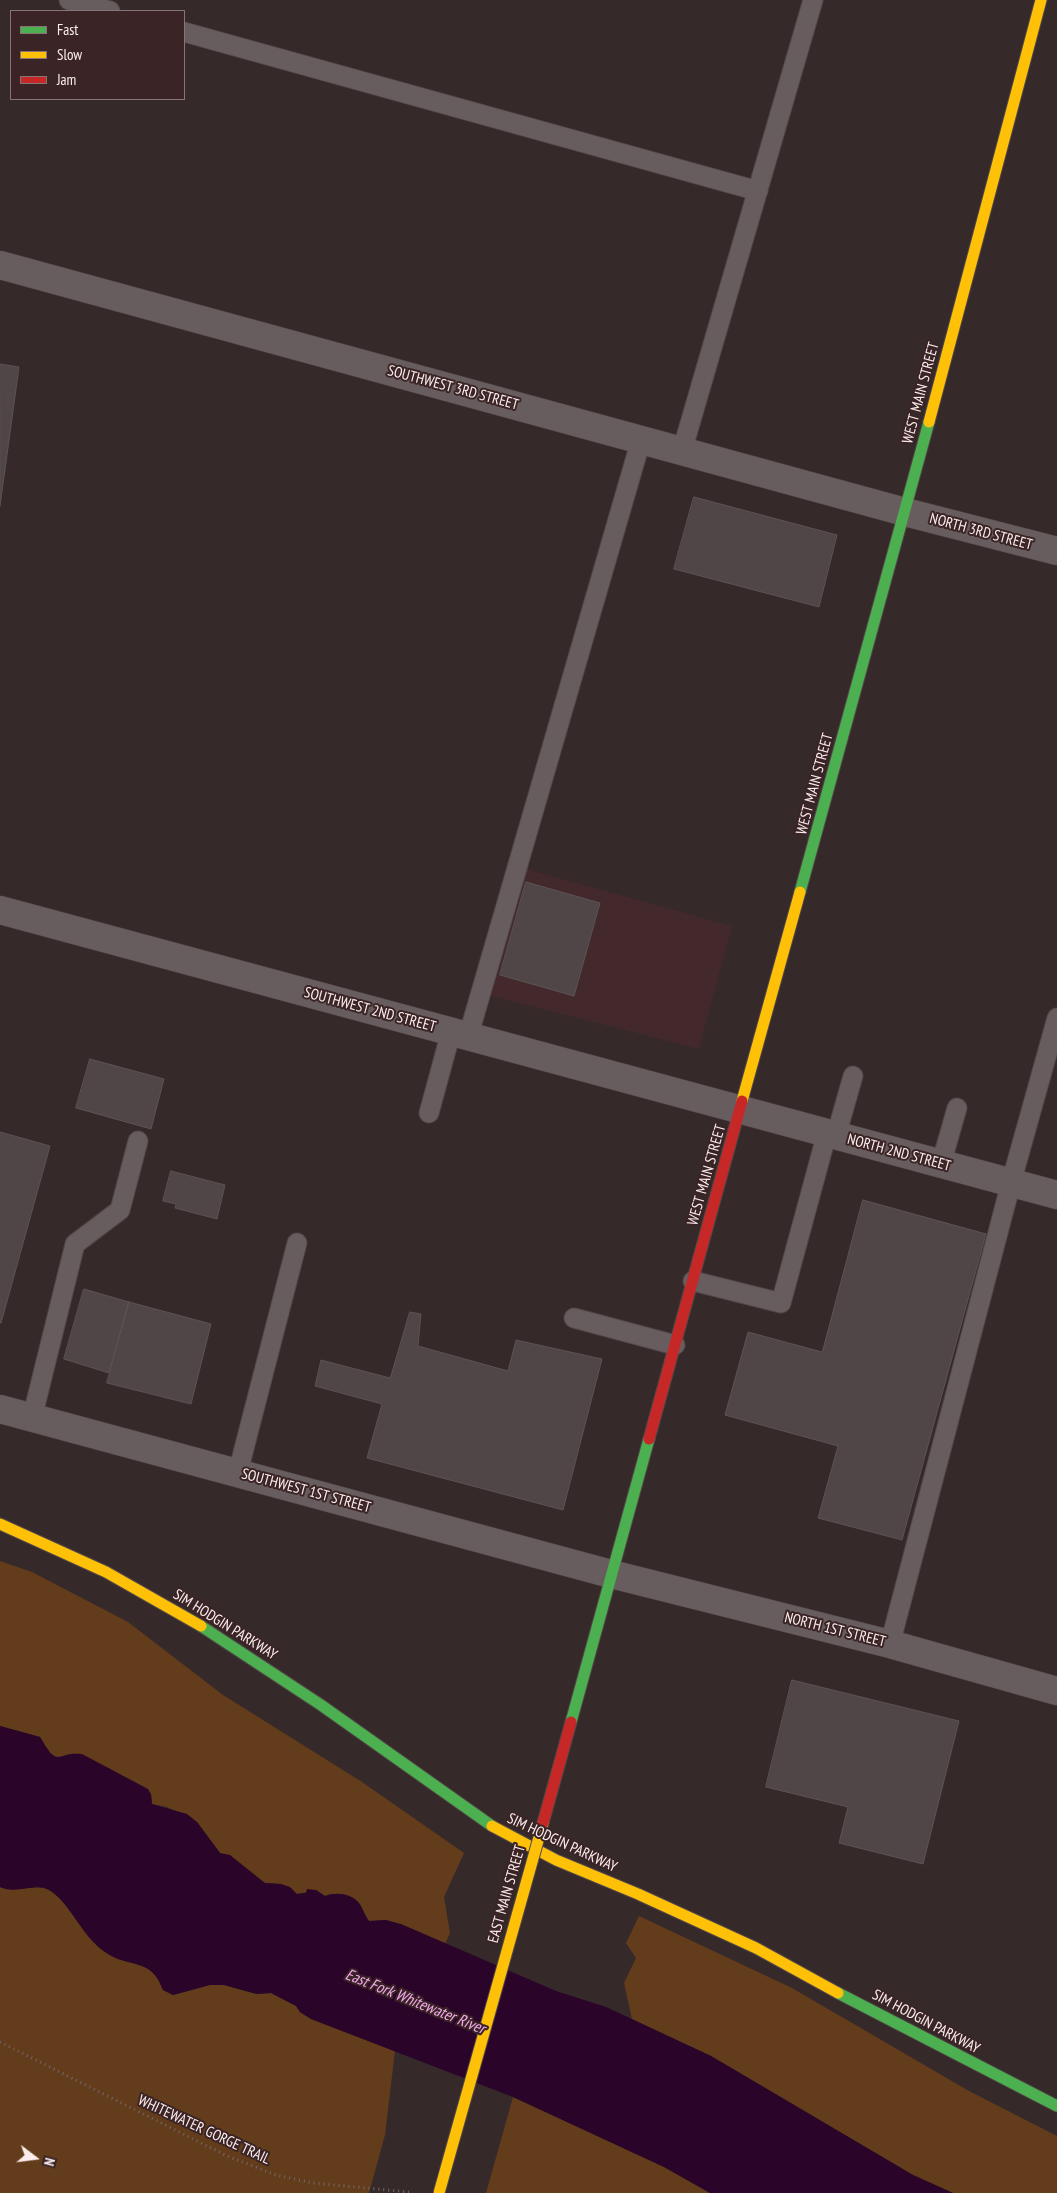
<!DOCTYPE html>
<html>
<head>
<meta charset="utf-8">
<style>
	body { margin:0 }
	#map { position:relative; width:1057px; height:2193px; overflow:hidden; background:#35292a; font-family:"PT Sans Narrow",sans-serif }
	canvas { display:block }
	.legend { position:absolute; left:10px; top:10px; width:175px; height:90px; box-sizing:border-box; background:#3a2426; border:1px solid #887476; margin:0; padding:6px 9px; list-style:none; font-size:15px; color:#fceded }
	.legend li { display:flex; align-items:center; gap:10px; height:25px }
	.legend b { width:25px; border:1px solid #887476 }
	.north { position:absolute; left:10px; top:2133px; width:50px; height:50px; -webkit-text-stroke:4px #3a2426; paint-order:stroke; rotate:105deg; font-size:14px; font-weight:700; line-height:20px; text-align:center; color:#fceded }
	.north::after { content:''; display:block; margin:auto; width:18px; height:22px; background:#fceded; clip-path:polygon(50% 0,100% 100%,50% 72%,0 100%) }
</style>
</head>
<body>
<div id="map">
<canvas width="1057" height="2193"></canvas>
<ul class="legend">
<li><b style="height:6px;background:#4caf50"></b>Fast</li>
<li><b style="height:6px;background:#ffc107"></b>Slow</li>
<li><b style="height:6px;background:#c62828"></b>Jam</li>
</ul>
<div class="north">N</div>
</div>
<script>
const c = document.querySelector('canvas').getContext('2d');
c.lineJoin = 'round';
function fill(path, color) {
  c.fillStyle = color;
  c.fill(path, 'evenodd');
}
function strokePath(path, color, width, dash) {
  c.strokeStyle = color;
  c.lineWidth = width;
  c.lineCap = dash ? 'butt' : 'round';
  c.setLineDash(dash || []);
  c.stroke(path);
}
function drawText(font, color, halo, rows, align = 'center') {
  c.font = font + ' "PT Sans Narrow",sans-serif';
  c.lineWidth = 4;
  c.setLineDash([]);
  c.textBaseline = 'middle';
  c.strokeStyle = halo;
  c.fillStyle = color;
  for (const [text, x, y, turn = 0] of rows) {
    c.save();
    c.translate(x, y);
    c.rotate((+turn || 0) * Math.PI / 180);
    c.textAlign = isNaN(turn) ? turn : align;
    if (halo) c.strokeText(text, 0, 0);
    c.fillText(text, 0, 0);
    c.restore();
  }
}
fill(new Path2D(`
	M526,869L732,926L699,1049L491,996Z`), '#44292c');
fill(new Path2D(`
	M0,1561L32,1572L128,1622L223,1695L362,1782L464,1853L444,1897L450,1933L445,1944L386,1920L369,1921L359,1903L331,1894L325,1896L316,1890L297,1894L281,1884L265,1883L220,1853L197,1822L167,1807L152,1804L151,1794L73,1753C52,1762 50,1754 40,1737L0,1726Z
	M0,1887C17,1894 35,1882 49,1890C70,1902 81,1935 105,1952C128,1969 151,1956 163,1990L173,1995L210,1985H224L256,1994L271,1993L296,2006L300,2012L311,2019L395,2051L385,2135L369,2193H0Z
	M639,1916L792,1988L969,2091L1057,2136V2193H953L913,2175L711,2056L632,2019L624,1983L636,1958L626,1943Z
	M513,2097L664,2167L710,2193H486Z`), '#633c1b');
fill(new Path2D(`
	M0,1726L40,1737C60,1771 55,1751 82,1754L148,1789L151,1794L152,1804L187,1814L197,1822L220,1853L230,1855L265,1883L281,1884L290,1887L297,1894L306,1893L307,1889L316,1890L325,1896C336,1892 351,1893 359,1903C363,1908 364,1915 369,1921L386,1920L401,1924L556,1991L606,2007L711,2056L913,2175L953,2193H710L664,2167L513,2097L311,2019L300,2012L296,2006L271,1993L257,1994L224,1985H210L173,1995L163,1990C151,1956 128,1969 105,1952C81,1936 70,1902 49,1890C35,1882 17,1895 0,1887Z`), '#2b0429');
const building = new Path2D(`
	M0,364L19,367L0,506Z
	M694,497L837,535L819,607L674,569Z
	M526,882L600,903L574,996L500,975Z
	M90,1059L164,1079L151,1129L76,1108Z
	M0,1132L50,1146L1,1323H0Z
	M171,1171L225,1185L217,1219L175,1208L176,1204L163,1201Z
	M863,1200L986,1234L902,1540L818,1518L838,1446L725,1415L748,1332L822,1352Z
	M84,1289L129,1302L109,1373L64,1359Z
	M129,1302L211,1324L191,1404L107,1383Z
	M410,1312L421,1314L418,1346L508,1371L516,1340L602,1359L563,1510L367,1458L382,1404L315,1386L321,1360L390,1378Z
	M792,1680L959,1721L923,1864L839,1843L848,1807L766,1787Z`);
fill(building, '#504648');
strokePath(building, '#5c5355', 1);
const lane = new Path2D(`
	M69,0L110,11
	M184,32L758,191
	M682,451L813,0
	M468,1037L641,440
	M429,1113L451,1032
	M836,1136L853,1076
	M941,1164L957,1108
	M693,1281L781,1303L827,1133
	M574,1318L675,1345
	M32,1418L75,1244L120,1210L138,1141
	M238,1472L297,1243
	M890,1644L1011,1183L1057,1018`);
const street = new Path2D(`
	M0,265L905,512L1057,551
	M0,910L1057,1195
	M0,1409L611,1574L890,1644L1057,1691`);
const fast = new Path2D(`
	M800,892L929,422
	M201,1626L321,1705L492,1826
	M571,1722L649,1439
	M838,1993L1057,2106`);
const slow = new Path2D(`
	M929,422L1041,0
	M742,1101L800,892
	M0,1524L106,1572L201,1626
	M492,1826L556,1860L638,1894L756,1948L838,1993`);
const jam = new Path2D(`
	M649,1439L742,1101`);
strokePath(lane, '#524747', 21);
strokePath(street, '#524747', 29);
strokePath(fast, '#524747', 13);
strokePath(slow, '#524747', 13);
strokePath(jam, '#524747', 13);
strokePath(new Path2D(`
	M0,2042L227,2156L276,2175L313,2183L409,2192`), '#716869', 3, [1, 4]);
strokePath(lane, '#685d5e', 19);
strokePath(street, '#685d5e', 28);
strokePath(fast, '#4caf50', 11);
strokePath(slow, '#ffc107', 11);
strokePath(jam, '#c62828', 11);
const slowBridge = new Path2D(`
	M439,2193L543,1823`);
const jamBridge = new Path2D(`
	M543,1823L571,1722`);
strokePath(slowBridge, '#524747', 13, []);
strokePath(jamBridge, '#524747', 13, []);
strokePath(slowBridge, '#ffc107', 11);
strokePath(jamBridge, '#c62828', 11);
drawText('15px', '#fceded', '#3a2426', [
	["SOUTHWEST 3RD STREET",453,388,15],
	["WEST MAIN STREET",921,393,-75],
	["NORTH 3RD STREET",981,532,15],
	["WEST MAIN STREET",815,784,-75],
	["SOUTHWEST 2ND STREET",370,1010,15],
	["NORTH 2ND STREET",899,1153,15],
	["WEST MAIN STREET",707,1175,-74],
	["SOUTHWEST 1ST STREET",306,1491,15],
	["SIM HODGIN PARKWAY",225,1625,32],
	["NORTH 1ST STREET",835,1630,14],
	["SIM HODGIN PARKWAY",562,1843,25],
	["EAST MAIN STREET",507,1894,-74],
	["SIM HODGIN PARKWAY",926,2022,28],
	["WHITEWATER GORGE TRAIL",204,2130,25]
]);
drawText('italic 16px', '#f2a9ed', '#3a2426', [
	["East Fork Whitewater River",415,2002,22]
]);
</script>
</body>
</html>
